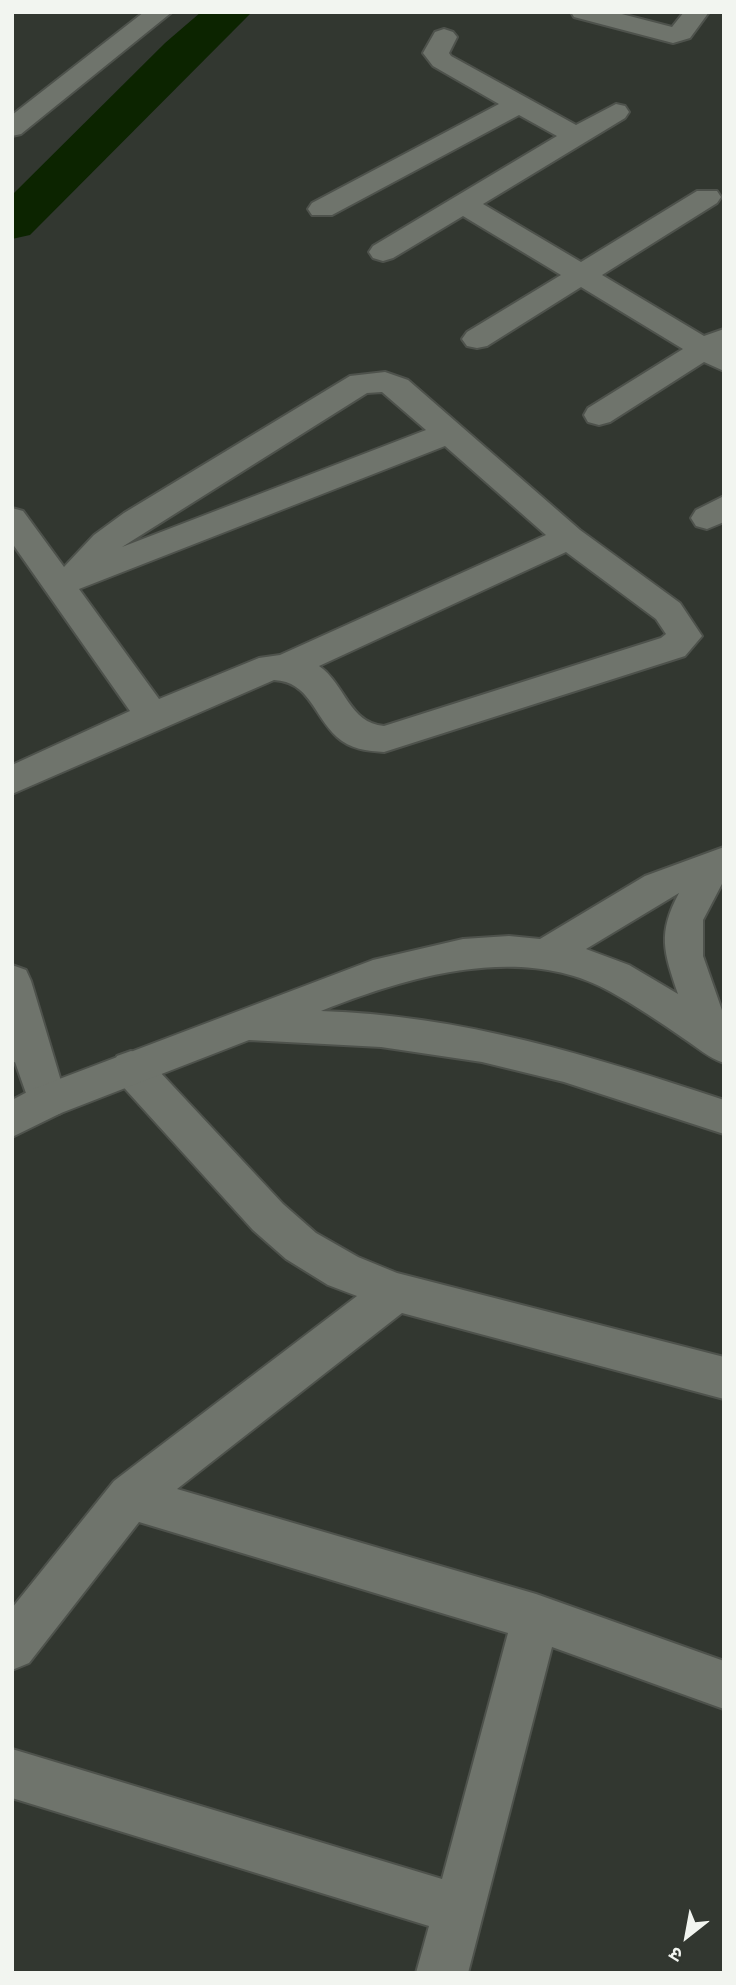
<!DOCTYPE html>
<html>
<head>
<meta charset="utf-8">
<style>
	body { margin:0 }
	#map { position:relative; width:736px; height:1985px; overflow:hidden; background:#323730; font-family:"Varela Round","Noto Sans Devanagari",sans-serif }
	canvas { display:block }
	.frame { position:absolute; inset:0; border:14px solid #f2f5f0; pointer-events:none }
	.north { position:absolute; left:652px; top:1901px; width:70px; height:70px; -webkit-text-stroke:5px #323730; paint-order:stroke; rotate:211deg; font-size:19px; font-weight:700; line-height:28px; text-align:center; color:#f2f5f0 }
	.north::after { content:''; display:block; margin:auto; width:24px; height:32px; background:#f2f5f0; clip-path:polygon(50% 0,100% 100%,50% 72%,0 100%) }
</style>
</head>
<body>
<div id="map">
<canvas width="736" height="1985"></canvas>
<div class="frame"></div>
<div class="north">उ</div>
</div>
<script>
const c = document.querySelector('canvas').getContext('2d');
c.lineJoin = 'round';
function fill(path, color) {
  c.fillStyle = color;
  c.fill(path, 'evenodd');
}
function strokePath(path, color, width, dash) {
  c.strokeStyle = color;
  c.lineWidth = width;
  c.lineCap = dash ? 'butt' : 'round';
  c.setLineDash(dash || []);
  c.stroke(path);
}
fill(new Path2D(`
	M201,12H252L30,235L12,239V195L165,43Z`), '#0c2400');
const minor = new Path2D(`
	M144,12H172L21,134L12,136V115Z
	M571,12H614L672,27L684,12H709L690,38L673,43L574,17Z
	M444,29L453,32L457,37L449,53L451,56L576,125L616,104L625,106L629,112L625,118L483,204L581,262L697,191H717L721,197L717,203L602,275L704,336L724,329V371L704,362L610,422L599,425L588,422L584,415L588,408L683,349L581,287L487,346L477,348L467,346L462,339L467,332L561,275L463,216L393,258L383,261L373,258L369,252L373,246L557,136L519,115L332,215H312L308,209L312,203L499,104L433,66L423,53L435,32Z
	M385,372L408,380L580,530L680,603L702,636L685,656L384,752C367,751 350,749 337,737C313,715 310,682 274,680L12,794V765L130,711L12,543V508L23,511L64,567L94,535L124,513L350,376ZM382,392L426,430L122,547L367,393ZM445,446L546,535L280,655L259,658L159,699L79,589ZM566,552L656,619L666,634L661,638L384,726C349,723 345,684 319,666Z
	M724,496V522L707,529L696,526L691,518L696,510Z
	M12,965L26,970L31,981L67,1101L61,1113L47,1118L33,1113L15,1062L12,1063Z
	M131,1051L145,1056L283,1204L316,1233L358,1257L397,1273L724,1357V1399L402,1313L177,1489L536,1594L724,1661V1709L552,1647L468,1973H416L429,1926L12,1798V1749L442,1879L508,1633L139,1522L29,1663L12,1670V1608L114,1481L357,1296L328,1285L286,1259L253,1230L117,1080L111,1068L117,1056Z`);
const tertiary = new Path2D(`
	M724,847V880L703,920V956L724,1016V1063C708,1058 697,1047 683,1038C660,1022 636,1006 611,992C523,942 409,976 321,1011C462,1015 591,1056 724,1100V1134L564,1082L482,1062L381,1047L249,1040L61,1113L12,1137V1100L33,1089L373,960L463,939L509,936L540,939L645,876ZM679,893C657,934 664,952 678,994L629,965L586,949Z`);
strokePath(minor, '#4e524c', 4);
strokePath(tertiary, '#4e524c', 4);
fill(minor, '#6f746c');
fill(tertiary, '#6f746c');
</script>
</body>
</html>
